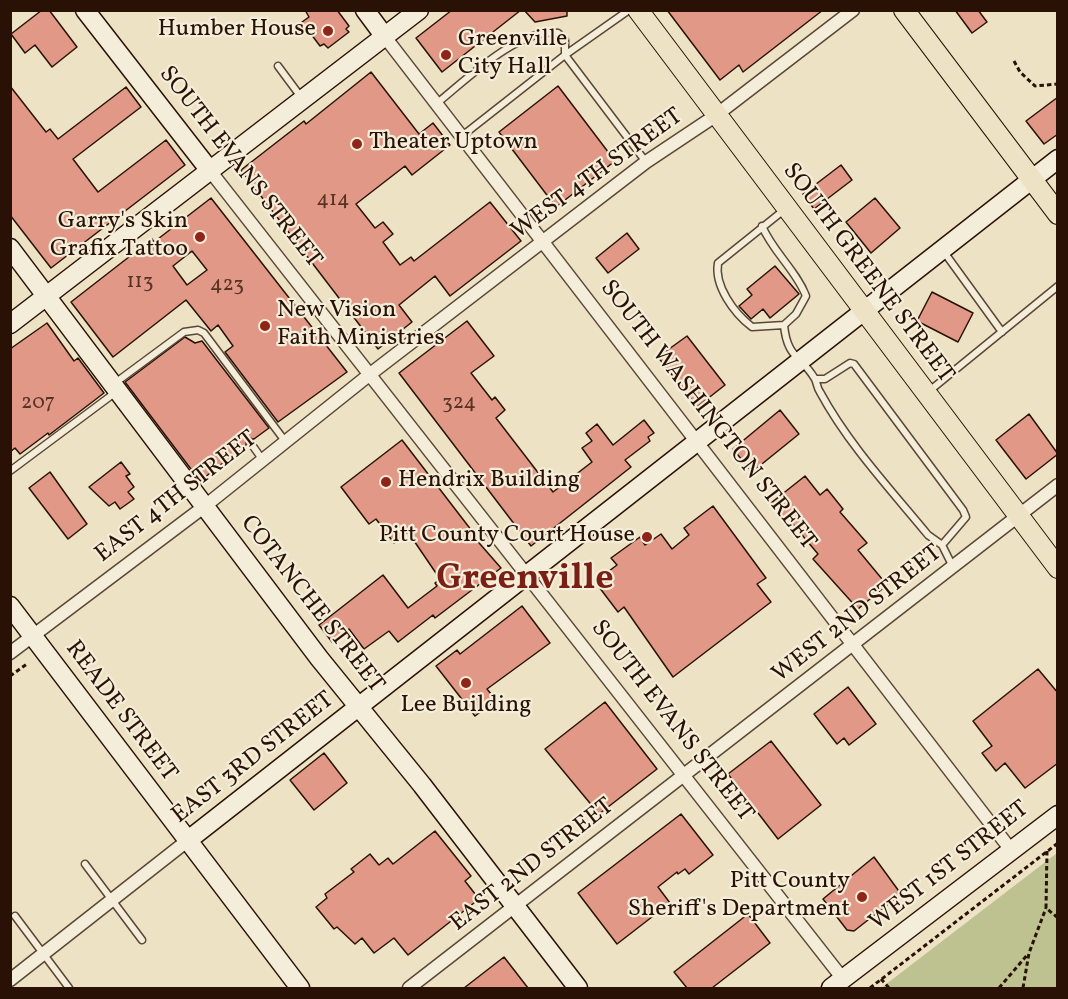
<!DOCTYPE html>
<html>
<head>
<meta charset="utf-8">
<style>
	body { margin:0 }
	#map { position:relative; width:1068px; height:999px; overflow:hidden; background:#ede3c4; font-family:Vollkorn,serif }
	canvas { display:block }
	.frame { position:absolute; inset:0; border:12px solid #291205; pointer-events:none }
</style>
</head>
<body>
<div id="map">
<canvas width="1068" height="999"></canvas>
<div class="frame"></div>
</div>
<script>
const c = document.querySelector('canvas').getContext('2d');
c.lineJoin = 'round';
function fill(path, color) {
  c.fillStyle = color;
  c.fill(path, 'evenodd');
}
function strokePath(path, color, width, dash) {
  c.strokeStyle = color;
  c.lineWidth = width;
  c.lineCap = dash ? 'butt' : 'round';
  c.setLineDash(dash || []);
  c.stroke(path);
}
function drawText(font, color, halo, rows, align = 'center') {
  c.font = font + ' Vollkorn,serif';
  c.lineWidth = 4.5;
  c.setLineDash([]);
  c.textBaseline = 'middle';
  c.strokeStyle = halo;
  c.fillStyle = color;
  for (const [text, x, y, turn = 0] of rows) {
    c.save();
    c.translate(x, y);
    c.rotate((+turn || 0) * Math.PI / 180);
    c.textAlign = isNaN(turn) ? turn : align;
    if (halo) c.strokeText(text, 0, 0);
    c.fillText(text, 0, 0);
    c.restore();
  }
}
fill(new Path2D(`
	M1057,853V988H881Z`), '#bec290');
const building = new Path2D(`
	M42,10H49L77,47L52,67L35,45L25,53L11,34Z
	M305,10H337L349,26L346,29L349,32L328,48L324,44L320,46L302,22L309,17Z
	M452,10H521L442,72L416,38Z
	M524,10H567V16L535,22Z
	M667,10H823L743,72L739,65L720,80Z
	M955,10H978L987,22L972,33Z
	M371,72L419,134L433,123L450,145L412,175L405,166L356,204L375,228L383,222L393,234L383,242L400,265L411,257L414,261L490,202L521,241L450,296L435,276L399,305L412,322L378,349L241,170L304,121L306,124Z
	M10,86L46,132L50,129L58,139L126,87L141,107L73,159L98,192L166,140L185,165L51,268L10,215Z
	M558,86L615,161L556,207L499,132Z
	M1058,97V134L1044,144L1026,121Z
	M841,165L852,180L814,209L803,194Z
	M211,198L347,372L278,422L225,352L233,346L218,325L211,331L186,300L113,357L71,302L152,239L154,242ZM192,251L207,270L187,285L173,266Z
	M875,198L900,228L871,253L846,222Z
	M627,233L639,249L608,273L596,258Z
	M775,266L799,294L770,318L763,309L751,319L739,306L752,295L747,289Z
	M932,292L973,313L958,342L917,321Z
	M467,321L494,356L471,373L492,400L495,397L505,410L496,418L553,492L592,462L582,448L592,441L586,433L597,424L613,445L644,420L654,433L648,437L650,441L625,460L631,467L531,546L399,373Z
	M47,323L74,361L78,358L104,393L49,435L48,433L20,454L15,448L10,452V349Z
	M687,336L725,385L697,407L658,357Z
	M185,337L195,343L202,341L269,428L254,439L247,438L246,445L200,481L125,382Z
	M780,410L799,434L752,472L733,449Z
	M1029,414L1058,454L1026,479L996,440Z
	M402,440L475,535L473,536L501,568L435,618L433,615L398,642L389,631L364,649L349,629L332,642L319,625L383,575L408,608L437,586L435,583L440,579L408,532L394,543L376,519L369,524L341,487Z
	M121,462L130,474L126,476L134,487L128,492L134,499L120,509L115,502L109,506L89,487Z
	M50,472L87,524L68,539L29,488Z
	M805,476L820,495L827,489L843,509L840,512L867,543L858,550L887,585L858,609L813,559L818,554L786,516L783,519L771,503Z
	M713,506L766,578L757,584L771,602L673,677L624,607L618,612L599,587L605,583L601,577L617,565L611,558L640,537L645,545L661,534L672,549L689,535L684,528Z
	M522,606L550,643L487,689L496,700L475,716L436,666L457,650L460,654Z
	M1038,669L1058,693V763L1025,788L1005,763L996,771L982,753L992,746L973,721Z
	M848,687L876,724L849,745L844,738L837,744L814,714Z
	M605,702L657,769L599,814L545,749Z
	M771,741L821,805L778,839L728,774Z
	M324,753L347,783L314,810L290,780Z
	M681,814L713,855L689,874L685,869L678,874L677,872L658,887L670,903L617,944L578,893Z
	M435,831L471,876L465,881L479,899L408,955L394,938L374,953L362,938L355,944L337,927L334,929L316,907L327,898L325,894L354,872L351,869L370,854L379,865L388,858L393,864Z
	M874,857L901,894L854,931L847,930L823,899Z
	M748,914L770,943L712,988H687L674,972Z
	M504,957L528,988H464Z`);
fill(building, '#e29886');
strokePath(building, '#291205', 1.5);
const lane = new Path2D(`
	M278,66L301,97
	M436,104C465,81 519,27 558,33L565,40V55L646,162
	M462,136L565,55L629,10
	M784,210L718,263C714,286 734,313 752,327L784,325
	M762,226C773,252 796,270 806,296L796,314L784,325C787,359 802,356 815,379C817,383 817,388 820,392C848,444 891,490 928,535L942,545
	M944,252L1002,332
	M815,379H825L850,363L854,364L963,510L966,517L942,545L953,567
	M115,383L184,332L198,330L204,333L285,441
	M928,392L1058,286
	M250,442L262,459
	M10,471L116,392
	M85,864L142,940
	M15,916L69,988`);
const street = new Path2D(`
	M385,37L1011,850
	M211,172L843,979
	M10,653L205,506L369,375L646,162L715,116L853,10
	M10,980L187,841
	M409,988L1058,485`);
const secondary = new Path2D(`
	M85,10L211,172
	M365,10L385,37
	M10,248L319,658L422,785L578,988
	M10,324L419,10
	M10,606L300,988
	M187,841L1058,159
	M831,988L1058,815`);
const primary = new Path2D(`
	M638,10L1058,568
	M904,10L1058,214`);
strokePath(lane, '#5a4635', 9);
strokePath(street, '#5a4635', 15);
strokePath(secondary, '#291205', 21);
strokePath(primary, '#291205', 22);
strokePath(new Path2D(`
	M1014,61L1020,72L1035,86L1058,84
	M10,676L27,664
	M1047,851L1046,908L1058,918
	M881,979L889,988
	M870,988L1058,843
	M999,988L1028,954
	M1023,988L1029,953L1046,908`), '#291205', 3, [4.5, 3]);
strokePath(lane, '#f3edd9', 6);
strokePath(street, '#f3edd9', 12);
strokePath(secondary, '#f3edd9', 18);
strokePath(primary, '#ede3c4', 20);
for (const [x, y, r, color] of [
	[328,31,6,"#8f2418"],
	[446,55,6,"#8f2418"],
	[357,144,6,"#8f2418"],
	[200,237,6,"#8f2418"],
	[265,326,6,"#8f2418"],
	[386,482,6,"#8f2418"],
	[647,537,6,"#8f2418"],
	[466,683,6,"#8f2418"],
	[862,897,6,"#8f2418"]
]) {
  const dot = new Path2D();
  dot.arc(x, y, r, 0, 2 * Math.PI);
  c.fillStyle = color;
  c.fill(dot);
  strokePath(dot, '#f3edd9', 2);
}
drawText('21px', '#573425', null, [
	["414",333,201],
	["113",140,283],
	["423",227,286],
	["207",38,404],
	["324",459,404]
]);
drawText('24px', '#291205', '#f3edd9', [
	["Humber House",316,31],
	["Greenville",458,41,"left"],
	["City Hall",458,69,"left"],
	["Theater Uptown",369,144,"left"],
	["Garry's Skin",188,223],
	["Grafix Tattoo",188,251],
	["New Vision",277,312,"left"],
	["Faith Ministries",277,340,"left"],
	["Hendrix Building",398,482,"left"],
	["Pitt County Court House",635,537],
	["Lee Building",466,707,"center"],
	["Pitt County",850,883],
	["Sheriff's Department",850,911]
], 'right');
drawText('24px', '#291205', '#f3edd9', [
	["SOUTH EVANS STREET",239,168,52],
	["WEST 4TH STREET",598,175,-36],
	["SOUTH GREENE STREET",867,274,53],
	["SOUTH WASHINGTON STREET",707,416,52],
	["EAST 4TH STREET",177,498,-38],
	["COTANCHE STREET",311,605,52],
	["WEST 2ND STREET",858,615,-38],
	["READE STREET",120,712,53],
	["SOUTH EVANS STREET",671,722,52],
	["EAST 3RD STREET",254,759,-38],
	["EAST 2ND STREET",533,866,-38],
	["WEST 1ST STREET",950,867,-38]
]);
drawText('bold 36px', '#7a1f14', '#f3edd9', [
	["Greenville",525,581]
]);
</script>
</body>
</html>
